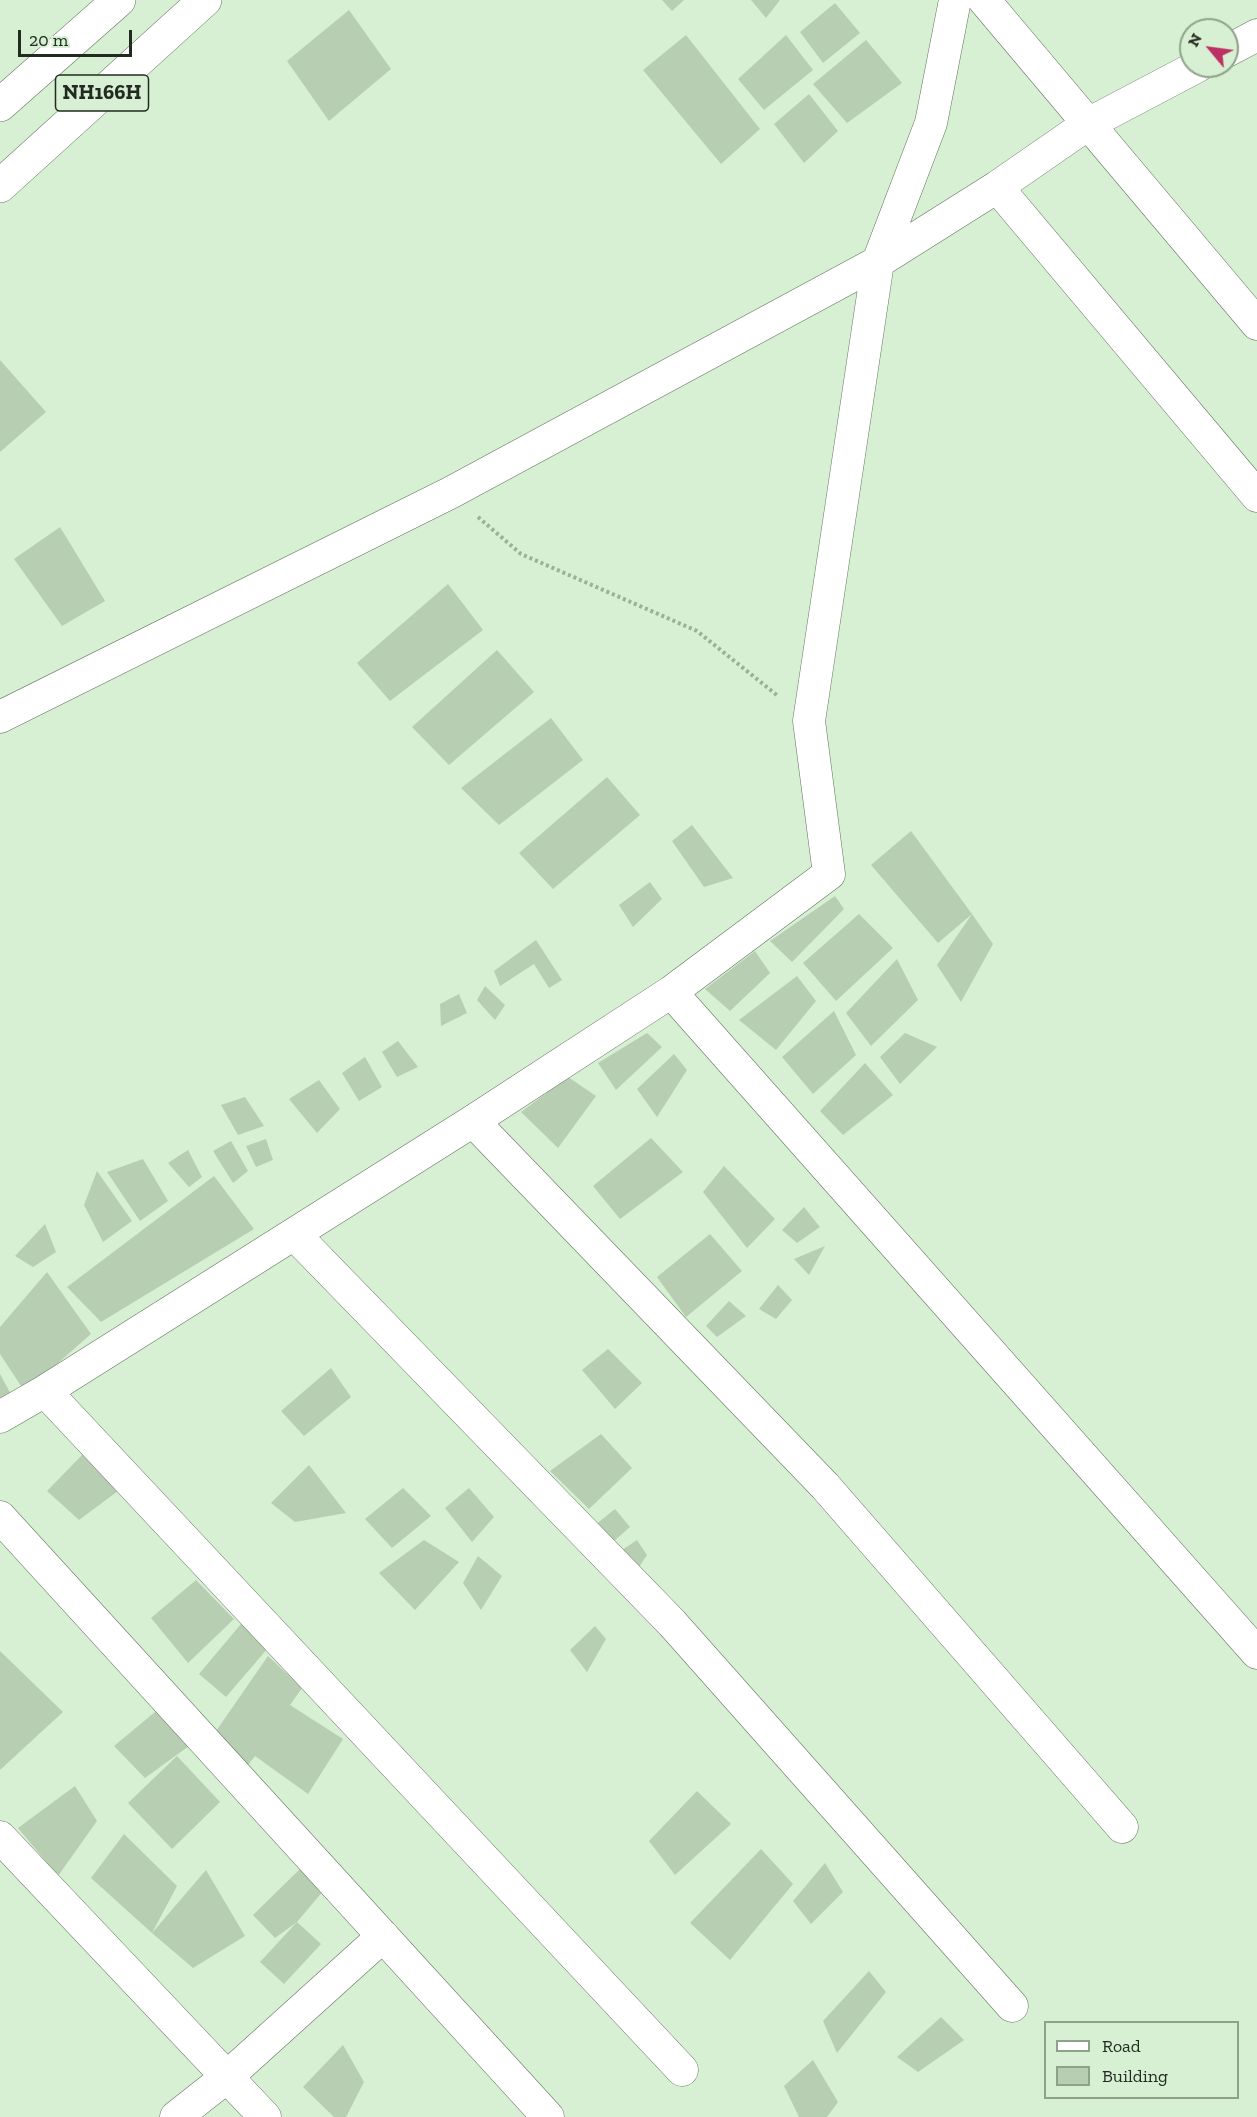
<!DOCTYPE html>
<html>
<head>
<meta charset="utf-8">
<style>
	body { margin:0 }
	#map { position:relative; width:1257px; height:2117px; overflow:hidden; background:#d7efd2; font-family:"Zilla Slab",serif }
	canvas { display:block }
	.legend { position:absolute; left:1044px; top:2021px; width:195px; height:78px; box-sizing:border-box; background:#d7efd2; border:2px solid #8fa18b; margin:0; padding:8px 10px; list-style:none; font-size:18px; color:#222b20 }
	.legend li { display:flex; align-items:center; gap:12px; height:30px }
	.legend b { width:30px; border:2px solid #8fa18b }
	.north { position:absolute; left:1179px; top:18px; width:60px; height:60px; box-sizing:border-box; background:#d7efd2; border:2px solid #8fa18b; border-radius:50%; rotate:299deg; font-size:16px; font-weight:700; line-height:24px; text-align:center; color:#222b20 }
	.north::after { content:''; display:block; margin:auto; width:21px; height:27px; background:#bc3066; clip-path:polygon(50% 0,100% 100%,50% 72%,0 100%) }
	.scale { position:absolute; left:18px; top:30px; width:114px; height:27px; box-sizing:border-box; border:3px solid #222b20; border-top:0; padding-left:8px; font-size:18px; line-height:21px; white-space:nowrap; color:#222b20; -webkit-text-stroke:4px #d7efd2; paint-order:stroke }
</style>
</head>
<body>
<div id="map">
<canvas width="1257" height="2117"></canvas>
<ul class="legend">
<li><b style="height:8px;background:#fff"></b>Road</li>
<li><b style="height:16px;background:#b7ceb2"></b>Building</li>
</ul>
<div class="north">N</div>
<div class="scale">20 m</div>
</div>
<script>
const c = document.querySelector('canvas').getContext('2d');
c.lineJoin = 'round';
function fill(path, color) {
  c.fillStyle = color;
  c.fill(path, 'evenodd');
}
function strokePath(path, color, width, dash) {
  c.strokeStyle = color;
  c.lineWidth = width;
  c.lineCap = dash ? 'butt' : 'round';
  c.setLineDash(dash || []);
  c.stroke(path);
}
function drawText(font, color, halo, rows, align = 'center') {
  c.font = font + ' "Zilla Slab",serif';
  c.lineWidth = 6;
  c.setLineDash([]);
  c.textBaseline = 'middle';
  c.strokeStyle = halo;
  c.fillStyle = color;
  for (const [text, x, y, turn = 0] of rows) {
    c.save();
    c.translate(x, y);
    c.rotate((+turn || 0) * Math.PI / 180);
    c.textAlign = isNaN(turn) ? turn : align;
    if (halo) c.strokeText(text, 0, 0);
    c.fillText(text, 0, 0);
    c.restore();
  }
}
fill(new Path2D(`
	M662,0H684L672,11Z
	M751,0H780L766,18Z
	M835,3L860,33L823,63L800,32Z
	M349,10L391,69L329,121L287,61Z
	M686,35L760,129L721,164L643,70Z
	M786,35L813,70L764,110L738,79Z
	M866,40L902,83L847,123L813,84Z
	M809,94L838,131L804,163L774,124Z
	M0,360L46,412L0,452Z
	M60,527L105,601L62,626L14,559Z
	M448,584L483,630L390,701L357,663Z
	M497,650L534,692L449,765L412,727Z
	M551,718L583,760L499,825L461,788Z
	M607,777L640,815L553,889L519,853Z
	M692,825L733,878L704,887L672,841Z
	M911,831L972,914L938,943L871,865Z
	M650,882L662,899L633,927L619,905Z
	M835,896L844,909L792,962L770,941Z
	M859,914L893,948L836,1001L803,963Z
	M972,914L993,944L961,1002L937,965Z
	M536,940L562,980L549,988L534,964L500,986L494,971Z
	M755,951L770,973L730,1011L705,989Z
	M897,959L918,1000L871,1046L846,1013Z
	M797,976L816,1001L776,1050L739,1020Z
	M485,986L505,1005L495,1020L477,1000Z
	M459,994L467,1013L441,1026L440,1004Z
	M834,1011L856,1055L813,1094L782,1057Z
	M647,1033L662,1047L616,1090L598,1063Z
	M905,1033L937,1047L900,1084L880,1057Z
	M398,1041L418,1067L397,1077L382,1052Z
	M674,1054L687,1070L657,1117L637,1089Z
	M365,1057L382,1087L359,1101L342,1073Z
	M865,1063L893,1095L843,1135L820,1111Z
	M568,1077L596,1096L558,1148L521,1112Z
	M319,1080L340,1109L317,1133L289,1099Z
	M245,1097L264,1126L238,1135L221,1105Z
	M651,1138L683,1172L620,1219L593,1186Z
	M266,1139L273,1160L256,1167L246,1146Z
	M231,1141L248,1171L233,1183L213,1151Z
	M188,1150L202,1177L189,1187L168,1163Z
	M143,1159L168,1201L140,1221L107,1172Z
	M724,1166L775,1219L747,1248L703,1192Z
	M97,1171L132,1221L103,1242L84,1205Z
	M214,1176L254,1229L101,1322L67,1287Z
	M804,1207L820,1227L797,1243L782,1230Z
	M45,1224L56,1252L33,1267L15,1256Z
	M710,1234L742,1271L686,1317L657,1277Z
	M825,1246L809,1275L794,1259Z
	M47,1272L91,1334L25,1392L0,1354V1327Z
	M778,1285L792,1300L776,1319L759,1309Z
	M729,1301L746,1316L717,1337L706,1326Z
	M608,1349L642,1383L615,1409L582,1370Z
	M331,1368L351,1397L304,1436L281,1411Z
	M0,1374L13,1398L0,1406Z
	M601,1434L632,1468L589,1509L550,1471Z
	M84,1453L118,1491L79,1520L47,1491Z
	M309,1465L346,1513L295,1522L271,1503Z
	M403,1488L431,1516L392,1548L365,1519Z
	M469,1488L494,1517L472,1542L445,1508Z
	M615,1509L630,1527L605,1549L590,1529Z
	M424,1540L459,1562L415,1610L379,1573Z
	M637,1540L647,1555L633,1576L613,1556Z
	M478,1556L502,1576L481,1610L463,1583Z
	M196,1580L234,1619L188,1663L151,1618Z
	M246,1618L274,1641L226,1697L199,1674Z
	M595,1626L606,1639L587,1672L570,1650Z
	M0,1651L63,1712L0,1770Z
	M268,1656L302,1688L290,1705L343,1739L308,1794L255,1756L248,1765L214,1734Z
	M161,1707L189,1746L145,1778L114,1746Z
	M177,1756L220,1802L172,1849L128,1803Z
	M75,1786L97,1821L58,1876L18,1828Z
	M697,1791L731,1824L675,1875L649,1841Z
	M124,1834L177,1886L152,1933L91,1878Z
	M761,1849L793,1884L730,1960L690,1923Z
	M825,1863L843,1892L811,1924L793,1901Z
	M302,1867L324,1890L297,1922L321,1944L284,1984L260,1962L297,1922L275,1938L253,1915Z
	M206,1870L245,1936L193,1968L152,1933Z
	M869,1971L886,1992L837,2053L823,2021Z
	M941,2017L964,2040L918,2072L897,2057Z
	M343,2045L364,2082L346,2117H334L303,2087Z
	M813,2060L838,2102L827,2117H799L784,2086Z`), '#b7ceb2');
const street = new Path2D(`
	M984,0L1257,324
	M1227,51L1257,35
	M997,187L1257,496
	M0,717L450,493L878,262L997,187L1088,124L1198,66
	M671,992L1257,1653
	M473,1121L825,1486L1122,1827
	M294,1234L672,1623L1012,2006
	M45,1391L682,2070
	M0,1417L45,1391L473,1121L671,992L829,874L809,721L878,262L931,123L955,0
	M0,1517L548,2117
	M0,1837L265,2117
	M176,2117L228,2076L383,1936`);
const highway = new Path2D(`
	M0,105L119,0
	M0,186L205,0`);
strokePath(street, '#62775e', 33);
strokePath(highway, '#62775e', 34);
strokePath(new Path2D(`
	M478,517L521,554L697,631L778,696`), '#9caf98', 4, [3, 3]);
strokePath(street, '#fff', 32);
strokePath(highway, '#fff', 33);
for (const [x, y, w] of [
	[102,93,93]
]) {
  const box = new Path2D();
  box.roundRect(x - w / 2, y - 18, w, 36, 4.5);
  c.fillStyle = '#d7efd2';
  c.fill(box);
  strokePath(box, '#222b20', 1.5);
}
drawText('bold 21px', '#222b20', null, [
	["NH166H",102,93]
]);
</script>
</body>
</html>
